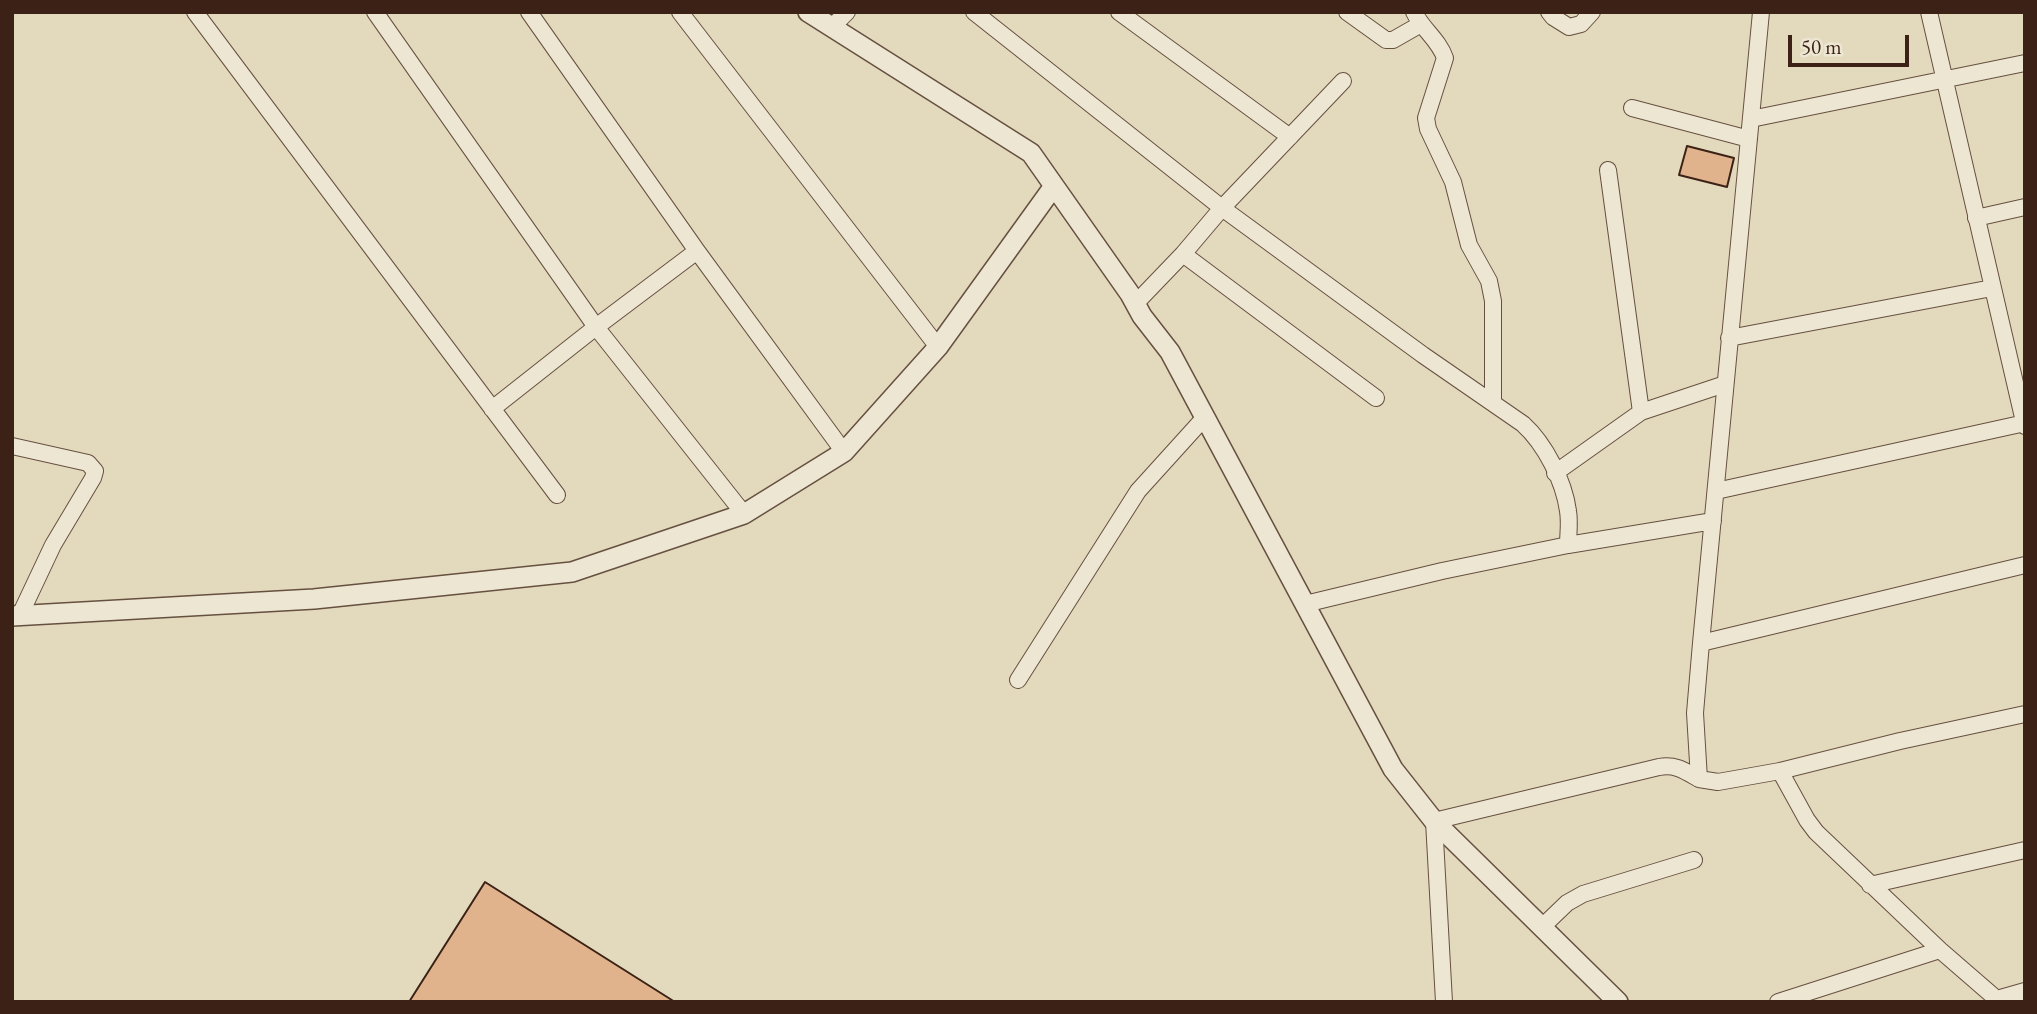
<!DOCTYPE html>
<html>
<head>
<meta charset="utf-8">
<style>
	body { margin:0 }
	#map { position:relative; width:2037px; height:1014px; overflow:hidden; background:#e3d9bc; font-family:"EB Garamond",serif }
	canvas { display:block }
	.frame { position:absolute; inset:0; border:14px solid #3c2216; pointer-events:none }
	.scale { position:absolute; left:1788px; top:35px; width:121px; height:32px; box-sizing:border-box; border:4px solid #3c2216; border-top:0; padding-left:9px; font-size:21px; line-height:24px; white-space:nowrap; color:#3c2216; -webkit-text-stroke:5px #ede6d3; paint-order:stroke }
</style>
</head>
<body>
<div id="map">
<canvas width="2037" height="1014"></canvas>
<div class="frame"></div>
<div class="scale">50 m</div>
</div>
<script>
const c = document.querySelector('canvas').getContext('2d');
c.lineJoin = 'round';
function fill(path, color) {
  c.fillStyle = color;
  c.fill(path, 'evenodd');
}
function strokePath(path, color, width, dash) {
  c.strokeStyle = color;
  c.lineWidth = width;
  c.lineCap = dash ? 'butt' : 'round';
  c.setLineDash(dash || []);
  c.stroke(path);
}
const building = new Path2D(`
	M1687,146L1734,158L1727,187L1679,175Z
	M485,882L675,1002H409Z`);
fill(building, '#e0b38d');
strokePath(building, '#3c2216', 2);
const minor = new Path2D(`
	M195,12L557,495
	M375,12L596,327L744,514
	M529,12L697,251L844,452
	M680,12L938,347
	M974,12L1222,208L1423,355L1523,424C1545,444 1564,481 1568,511C1570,523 1568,534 1568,545
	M1119,12L1290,137
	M1347,12L1386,40H1393L1421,24
	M1414,12C1422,29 1439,40 1445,58L1426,118L1428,129L1453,182L1469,245L1489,281L1493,301V403
	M1549,12L1553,17L1569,27L1581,24L1592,12
	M1761,12L1701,643L1695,713L1699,779L1718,782L1780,771L1900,741L2025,714
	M1929,12L2025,426
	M832,27L847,12
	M1632,108L1749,139
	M1751,119L2025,63
	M1608,170L1641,412
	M1976,218L2025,207
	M1183,254L1376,398
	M1135,304L1183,254L1222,208L1343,81
	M1729,338L1992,288
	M492,409L596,327L697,251
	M12,446L88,463L95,471L93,478L53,545L20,615
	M1555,473L1641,412L1725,384
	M1716,491L2025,423
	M1305,604L1442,571L1568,545L1713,521
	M1701,643L2025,565
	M1018,680L1138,491L1205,417
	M1780,771L1807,820L1816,832L1940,950L2000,1002
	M1870,885L2025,850
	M1541,928L1567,903L1583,894L1694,860
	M1997,999L2025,991
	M1444,1002L1434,821L1659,767C1676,764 1685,771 1699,779
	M1778,1002L1940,950`);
const tertiary = new Path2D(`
	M808,12L1031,153L1130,294L1142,316L1170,352L1393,769L1434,821L1618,1002
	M12,616L314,599L572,572L744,514L844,452L938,347L1054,186`);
strokePath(minor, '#665040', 18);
strokePath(tertiary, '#665040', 22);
strokePath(minor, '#ede6d3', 16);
strokePath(tertiary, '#ede6d3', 19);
</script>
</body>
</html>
